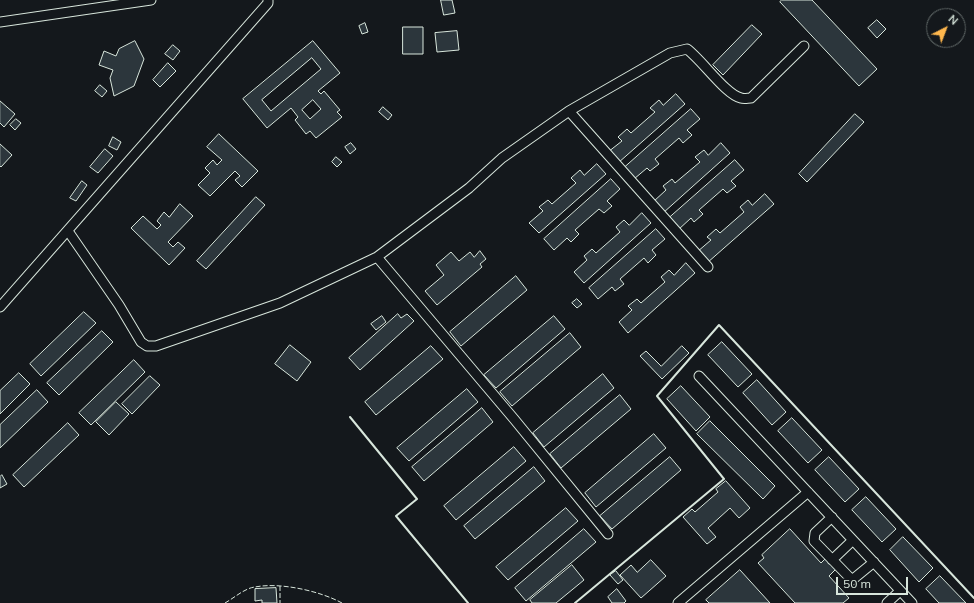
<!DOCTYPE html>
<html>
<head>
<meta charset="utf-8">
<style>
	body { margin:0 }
	#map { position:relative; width:974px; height:603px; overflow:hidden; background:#14181c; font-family:Mulish,sans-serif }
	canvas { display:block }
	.north { position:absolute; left:926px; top:8px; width:40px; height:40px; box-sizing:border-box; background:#14181c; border:1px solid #626a69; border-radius:50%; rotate:42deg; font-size:11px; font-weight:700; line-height:16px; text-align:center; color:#d8e6dc }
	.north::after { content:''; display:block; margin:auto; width:14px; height:18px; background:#ffb74d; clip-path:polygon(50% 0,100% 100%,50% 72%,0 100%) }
	.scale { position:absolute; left:836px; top:577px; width:72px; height:18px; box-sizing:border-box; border:2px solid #d8e6dc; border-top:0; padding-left:5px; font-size:12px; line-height:14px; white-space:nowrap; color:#d8e6dc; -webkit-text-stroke:3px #14181c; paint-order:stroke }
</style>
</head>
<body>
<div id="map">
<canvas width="974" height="603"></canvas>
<div class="north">N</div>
<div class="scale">50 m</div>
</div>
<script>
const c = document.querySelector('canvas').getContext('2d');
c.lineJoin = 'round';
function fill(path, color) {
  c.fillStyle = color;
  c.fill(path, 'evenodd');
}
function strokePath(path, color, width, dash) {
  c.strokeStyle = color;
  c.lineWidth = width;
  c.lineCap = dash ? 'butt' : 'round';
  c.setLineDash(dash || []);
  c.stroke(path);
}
const building = new Path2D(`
	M441,0H452L455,13L444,15Z
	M782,0H812L877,69L859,86L780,2Z
	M877,20L886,29L877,38L868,28Z
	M365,23L368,32L362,34L359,26Z
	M752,25L762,34L723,75L713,65Z
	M403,27H423V54H403Z
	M457,31L459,50L437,52L435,33Z
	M135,41L144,59L134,86L114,96L110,78L113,70L99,65L104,51L116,56L119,49Z
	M313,41L340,73L318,91L321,94L324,91L340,110L337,112L342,117L316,138L310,131L306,134L295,120L298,117L291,108L267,128L243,99ZM312,58L321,69L271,111L262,100ZM313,100L321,109L310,119L302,110Z
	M173,45L180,51L173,60L165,54Z
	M168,63L176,71L160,87L153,80Z
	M100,85L107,91L102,97L95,91Z
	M676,94L685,104L618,163L608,152L622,141L618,137L627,129L631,133L655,112L650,108L659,100L663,105Z
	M0,101L15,114L4,127L0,123Z
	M383,107L392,115L388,120L379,112Z
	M691,109L700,119L687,130L692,135L683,143L679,138L655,159L659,164L650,171L647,168L634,179L624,168Z
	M855,114L864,122L807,182L799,174Z
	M16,119L21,123L15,130L10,125Z
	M219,134L258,171L242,187L235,180L240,176L235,171L210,196L198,185L210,173L205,168L213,160L217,165L222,160L207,147Z
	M113,137L121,142L117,150L109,146Z
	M351,143L356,149L350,154L345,147Z
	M721,143L730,153L663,213L653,202L666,190L663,186L672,179L675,183L700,162L695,157L704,150L708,155Z
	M0,144L12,155L1,167L0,166Z
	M105,149L113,156L98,173L90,167Z
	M336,157L342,162L337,167L332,162Z
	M735,160L744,170L731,181L736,186L727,193L723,189L699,210L703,214L694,222L691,218L678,230L668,219Z
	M597,164L606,174L539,233L529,223L543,211L539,207L548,200L552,204L576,183L571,178L580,170L584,175Z
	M611,179L620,189L607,201L612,206L604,213L599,209L575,230L579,234L571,242L567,238L554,250L544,239Z
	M82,181L87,185L76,201L70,198Z
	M765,194L774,204L707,263L697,252L711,240L707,237L716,229L720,233L744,212L740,207L748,200L752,205Z
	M256,197L265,205L206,269L197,261Z
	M180,204L193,216L168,242L173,247L178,242L185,248L169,265L131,228L143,216L157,229L161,225L157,221L164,212L169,217Z
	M642,213L651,223L584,283L574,272L587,260L584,256L592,249L596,253L620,232L616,227L624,220L629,225Z
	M656,229L665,239L652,250L656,255L648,263L644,258L620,279L624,284L615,291L612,287L598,299L589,288Z
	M480,251L486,259L480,264L482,267L437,305L425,291L444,275L436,265L451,252L459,261L470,252L474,257Z
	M686,263L695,273L628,333L619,322L632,310L628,306L637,299L641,303L665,282L661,277L669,270L674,275Z
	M516,276L527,290L461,346L450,332Z
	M577,299L582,304L577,308L572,303Z
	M84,312L96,323L41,376L30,364Z
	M398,314L401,318L407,314L414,321L360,370L349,358Z
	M382,316L386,322L376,330L371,324Z
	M554,316L565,329L496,388L484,375Z
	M102,331L113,342L59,395L47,383Z
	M570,333L581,347L512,406L500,392Z
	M722,342L752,374L738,387L708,355Z
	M290,345L311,362L297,381L275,364Z
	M431,346L443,359L376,415L365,402Z
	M682,346L689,353L662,379L640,356L646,351L661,366Z
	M134,360L145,372L91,425L79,413Z
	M19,373L30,384L0,414V391Z
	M603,374L614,388L544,447L533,433Z
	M150,376L160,385L132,414L122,404Z
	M757,380L786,412L772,425L743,393Z
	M681,386L710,417L696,431L667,399Z
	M467,389L478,402L409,461L397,448Z
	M37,390L48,402L0,448V425Z
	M620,395L631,409L561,468L550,454Z
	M116,402L129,414L109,435L96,422Z
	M482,408L493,422L424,481L412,467Z
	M792,418L822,450L808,463L778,431Z
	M710,421L775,486L763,499L697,434Z
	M68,423L79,435L24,487L13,475Z
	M654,434L666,448L596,507L585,493Z
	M514,447L526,461L456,520L444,506Z
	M670,457L681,470L612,529L600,516Z
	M829,457L859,489L845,502L815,470Z
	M534,467L545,481L475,539L464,526Z
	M2,475L7,484L0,488V477Z
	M726,481L750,508L739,518L730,508L708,528L716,537L707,544L683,517L692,509L695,512L718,492L716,489Z
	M866,497L896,529L882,542L852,510Z
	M566,508L578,521L508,580L496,567Z
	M584,529L596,542L526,601L515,588Z
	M790,529L821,563L826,558L836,569L829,576L849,598L843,603H795L758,563L764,558L762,555Z
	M903,537L933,568L919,582L890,550Z
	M651,560L666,576L641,598L620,575L631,565L637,572Z
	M572,565L584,580L556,603H532L530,600Z
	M740,570L770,603H709L706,600Z
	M616,571L623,580L618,584L610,575Z
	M940,576L966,603H939L926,589Z
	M276,588L277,603H262V600L255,601V589Z
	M617,589L626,601L624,603H612L608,597Z`);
fill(building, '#2c363c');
strokePath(building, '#d8e6dc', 1);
const street = new Path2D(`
	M0,22L151,0
	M569,111L708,267
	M68,231L119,305L141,342L147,346H156L280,303L377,257L469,188L502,158L569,111L670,53L687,49C702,60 726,95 741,98C744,99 748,98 751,98L804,46
	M377,257L514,419L608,534
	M0,307L268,3V0
	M699,376L912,603
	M832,517L815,533L814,541L852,580L874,562
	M832,560L853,540
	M678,603L808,492
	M887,603L900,591`);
strokePath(street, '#d8e6dc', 11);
strokePath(street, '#14181c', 9);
strokePath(new Path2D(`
	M280,586V603
	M225,603C234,598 245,588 255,587C280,582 320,591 342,603`), '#d8e6dc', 1, [5, 2]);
strokePath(new Path2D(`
	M350,417L417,499L396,516L468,603
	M575,603L724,479L657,396L719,325L974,598`), '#d8e6dc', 2);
</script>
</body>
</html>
